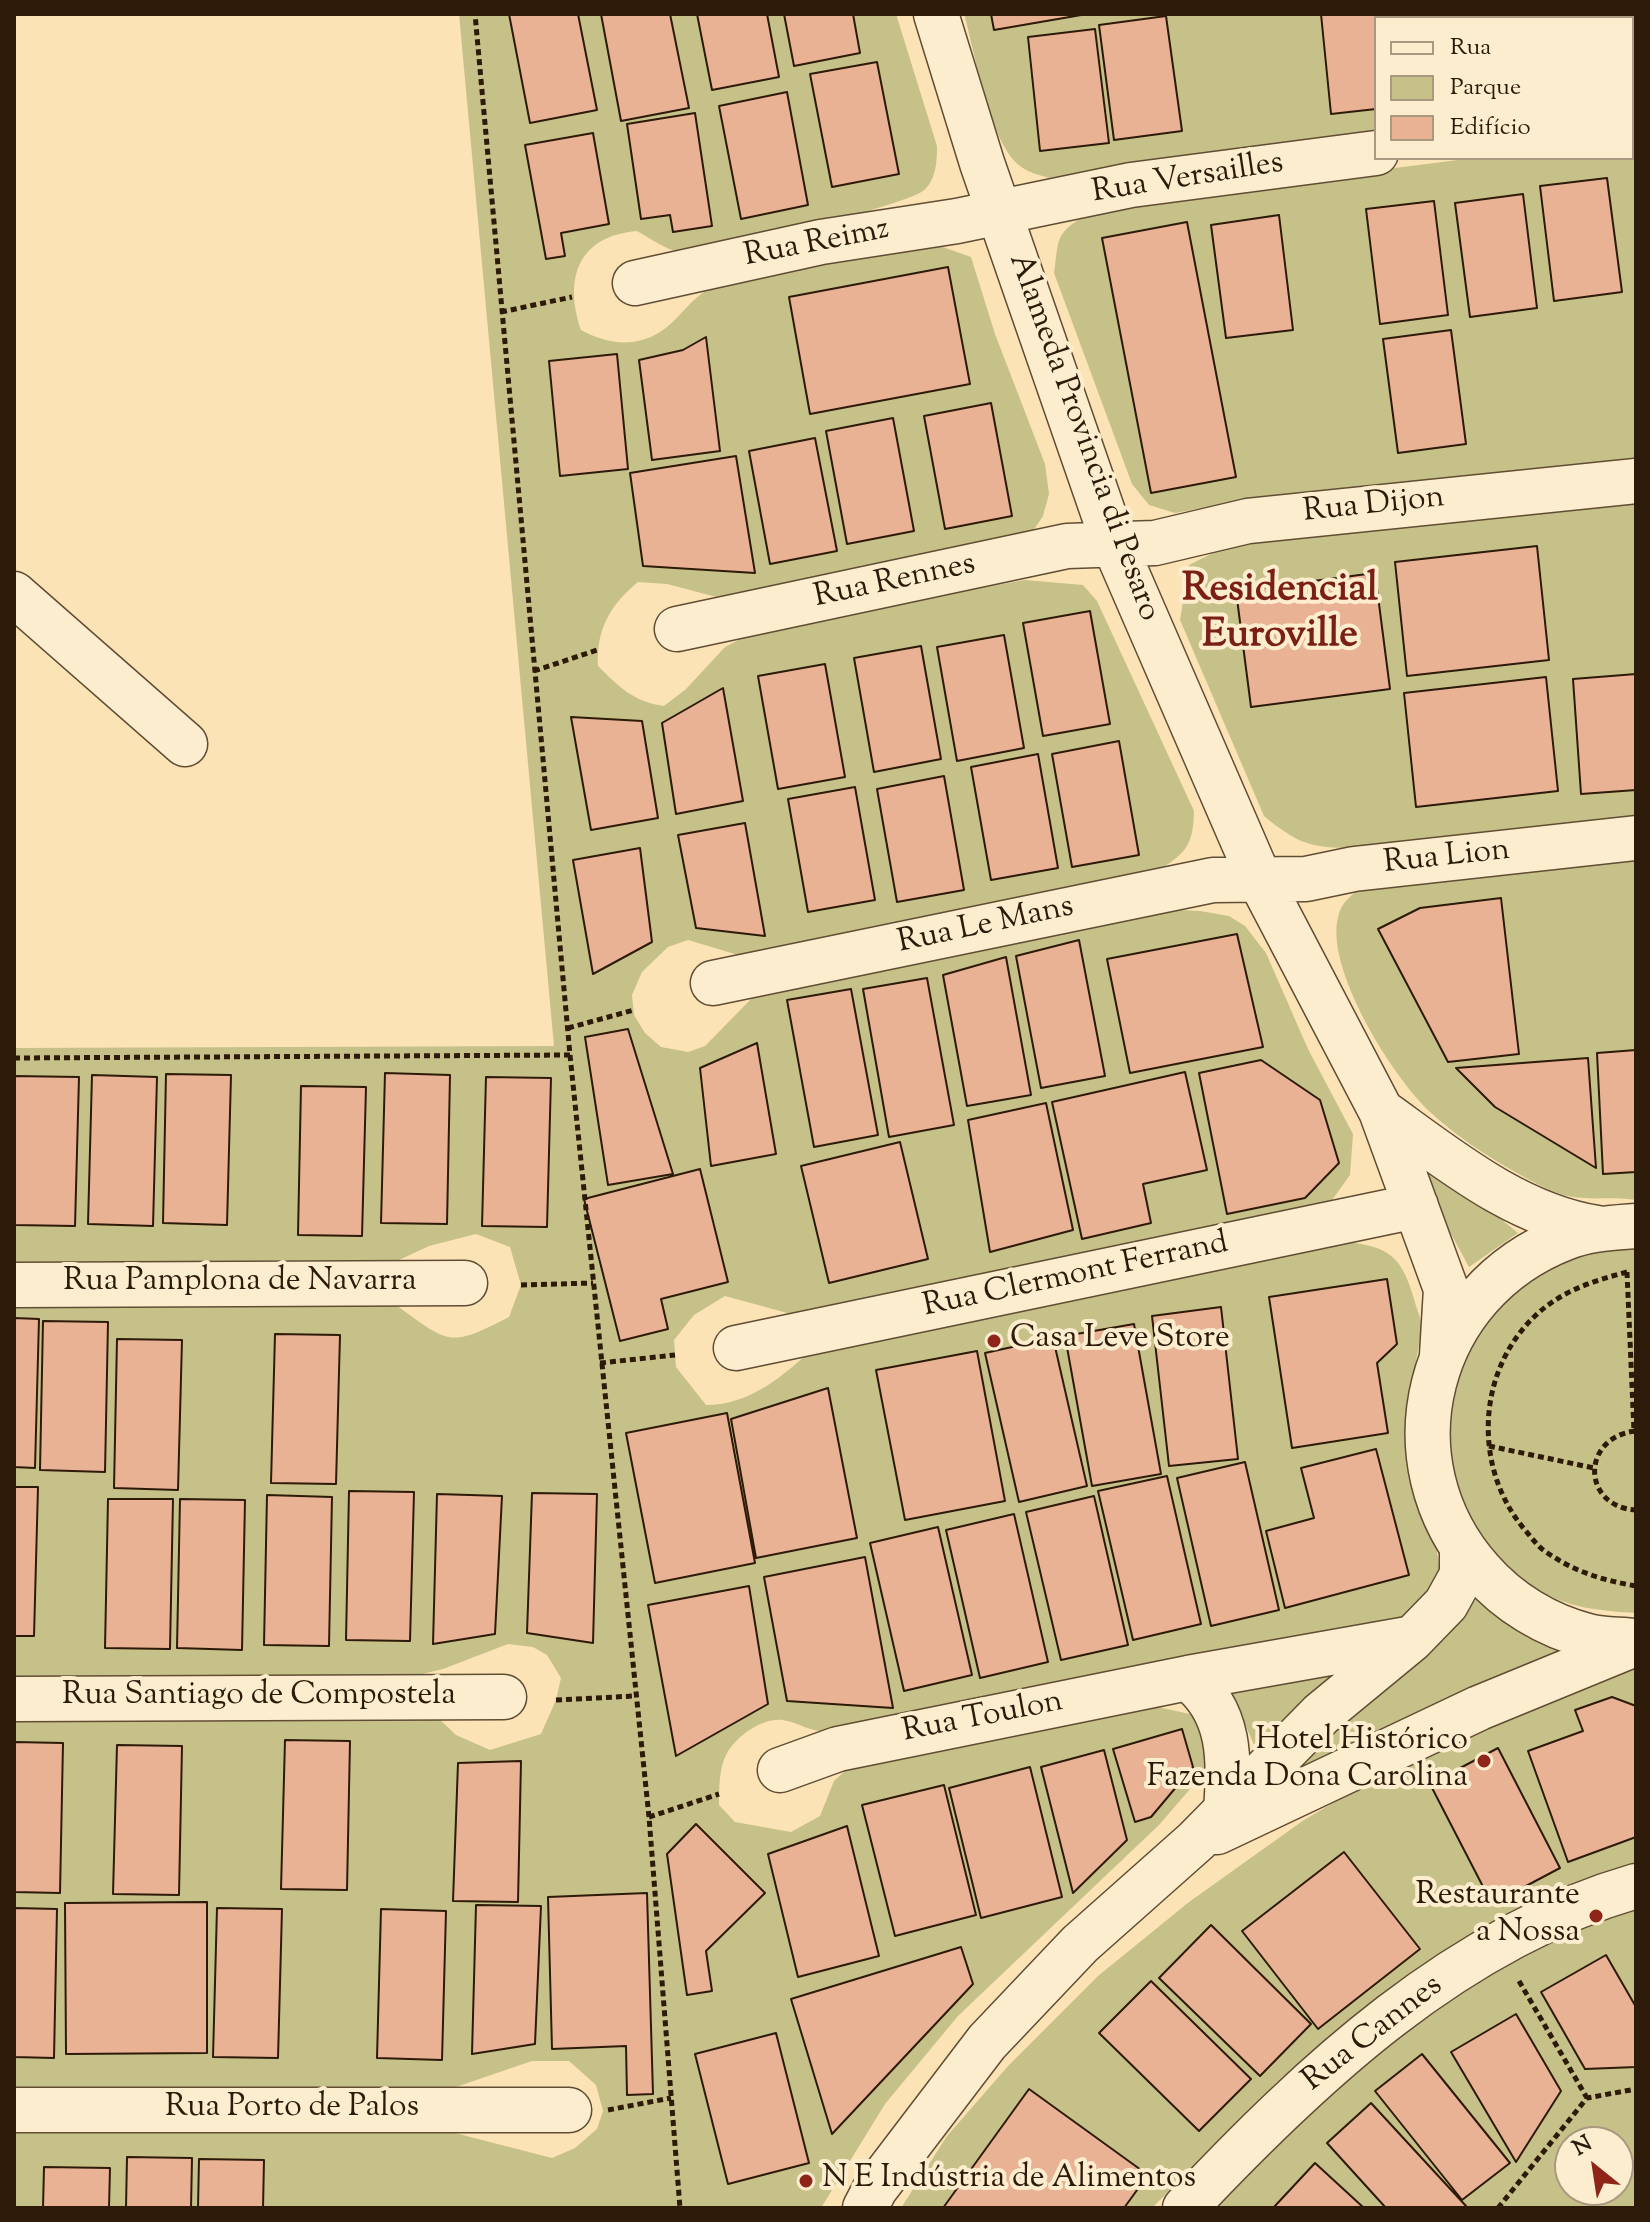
<!DOCTYPE html>
<html>
<head>
<meta charset="utf-8">
<style>
	body { margin:0 }
	#map { position:relative; width:1650px; height:2222px; overflow:hidden; background:#fce3b5; font-family:"Sorts Mill Goudy",serif }
	canvas { display:block }
	.frame { position:absolute; inset:0; border:16px solid #2d1a09; pointer-events:none }
	.legend { position:absolute; left:1374px; top:16px; width:260px; height:144px; box-sizing:border-box; background:#fdedcf; border:2px solid #aa9980; margin:0; padding:10px 14px; list-style:none; font-size:24px; color:#2d1a09 }
	.legend li { display:flex; align-items:center; gap:16px; height:40px }
	.legend b { width:40px; border:2px solid #aa9980 }
	.north { position:absolute; left:1554px; top:2126px; width:80px; height:80px; box-sizing:border-box; background:#fdedcf; border:2px solid #aa9980; border-radius:50%; rotate:330deg; font-size:22px; font-weight:700; line-height:32px; text-align:center; color:#2d1a09 }
	.north::after { content:''; display:block; margin:auto; width:28px; height:36px; background:#8f2418; clip-path:polygon(50% 0,100% 100%,50% 72%,0 100%) }
</style>
</head>
<body>
<div id="map">
<canvas width="1650" height="2222"></canvas>
<div class="frame"></div>
<ul class="legend">
<li><b style="height:10px;background:#fdedcf"></b>Rua</li>
<li><b style="height:22px;background:#c6c188"></b>Parque</li>
<li><b style="height:22px;background:#eab295"></b>Edifício</li>
</ul>
<div class="north">N</div>
</div>
<script>
const c = document.querySelector('canvas').getContext('2d');
c.lineJoin = 'round';
function fill(path, color) {
  c.fillStyle = color;
  c.fill(path, 'evenodd');
}
function strokePath(path, color, width, dash) {
  c.strokeStyle = color;
  c.lineWidth = width;
  c.lineCap = dash ? 'butt' : 'round';
  c.setLineDash(dash || []);
  c.stroke(path);
}
function drawText(font, color, halo, rows, align = 'center') {
  c.font = font + ' "Sorts Mill Goudy",serif';
  c.lineWidth = 8;
  c.setLineDash([]);
  c.textBaseline = 'middle';
  c.strokeStyle = halo;
  c.fillStyle = color;
  for (const [text, x, y, turn = 0] of rows) {
    c.save();
    c.translate(x, y);
    c.rotate((+turn || 0) * Math.PI / 180);
    c.textAlign = isNaN(turn) ? turn : align;
    if (halo) c.strokeText(text, 0, 0);
    c.fillText(text, 0, 0);
    c.restore();
  }
}
fill(new Path2D(`
	M459,14H896L937,146C937,162 936,181 923,191C900,207 699,257 675,251C662,247 648,237 637,231C577,236 564,280 581,330C609,345 639,349 667,327C683,314 693,296 713,287C768,260 874,254 937,245L971,257L995,334L1045,464L1049,494L1043,516L1031,534L728,600L667,584L638,582C611,604 596,629 598,666C619,687 634,702 664,706L686,689L725,647L750,634L839,613L1025,580L1083,585L1097,601L1194,811C1193,848 1185,853 1155,873L748,958L688,940L668,947L642,972L632,995L634,1015L645,1033L661,1047L688,1052L705,1046L754,996L1156,909L1200,911L1229,916L1245,926L1266,953L1308,1049L1353,1134L1350,1175L1332,1200L1308,1212L1233,1222L791,1314L725,1296L694,1315L674,1340L676,1367L706,1405C751,1405 784,1375 816,1346L1346,1242C1389,1246 1402,1257 1414,1299C1416,1308 1422,1319 1421,1328C1417,1372 1399,1416 1407,1462C1414,1506 1440,1530 1440,1579L1403,1618L831,1732C808,1732 801,1723 783,1720C762,1717 735,1737 726,1755C719,1769 719,1790 719,1805L735,1822L791,1832L820,1816L834,1781L848,1768L1135,1702L1199,1716L1214,1745L1203,1774L1159,1825L958,2016L885,2104L821,2208H14V2131L451,2132L552,2158L575,2148L597,2129L603,2111L596,2085L569,2061H532L450,2089L14,2090V1717H437L456,1735L490,1750L541,1734L556,1700L561,1678L547,1655L533,1647L508,1644L443,1669L405,1678L14,1680V1300L396,1305C450,1344 449,1348 509,1317L521,1285L510,1247L476,1234L429,1246L399,1260L14,1262V1048L554,1046Z
	M964,14H1636V112L1632,113V18H1376V137L1049,178C1040,175 1027,172 1020,166C989,142 975,52 964,14Z
	M1632,147H1636V464L1245,500L1175,513L1149,505L1132,484L1054,273C1056,262 1056,245 1061,236C1077,211 1117,207 1142,200L1474,158H1632Z
	M1636,501V821L1354,848C1311,848 1298,844 1264,816L1180,620L1189,565L1221,549L1276,537Z
	M1636,854V1200C1600,1195 1576,1205 1541,1186C1501,1165 1462,1142 1429,1111C1392,1076 1325,969 1338,917C1341,902 1352,894 1365,886Z
	M1430,1161L1518,1233L1469,1267L1418,1173Z
	M1636,1245V1613C1601,1611 1567,1608 1537,1589C1442,1531 1420,1396 1492,1313C1511,1290 1535,1268 1564,1257C1585,1249 1613,1248 1636,1245Z
	M1477,1598L1567,1654L1269,1786C1341,1727 1419,1670 1477,1598Z
	M1636,1668V1862L1376,2004L1277,2082L1152,2208H901L947,2136L1009,2065L1098,1976L1189,1902L1304,1820L1384,1773L1595,1682Z
	M1338,1673L1255,1747L1241,1715L1218,1689Z
	M1636,1905V2208H1215L1310,2105L1473,1981L1548,1934ZM1570,2142H1618V2190H1570Z`), '#c6c188');
const building = new Path2D(`
	M509,14H578L597,110L530,123Z
	M601,14H670L689,108L621,121Z
	M697,14H767L779,77L712,90Z
	M784,14H853L860,53L794,66Z
	M991,14H1087L994,30Z
	M1321,14H1390V18H1376V109L1331,114Z
	M1401,14H1470V18H1402Z
	M1166,16L1182,131L1114,140L1099,25Z
	M1095,29L1109,143L1040,151L1028,37Z
	M877,62L899,174L832,187L810,74Z
	M787,92L808,205L741,219L719,106Z
	M695,113L712,226L673,232L670,215L641,219L627,124Z
	M593,133L609,224L561,233L565,256L546,259L525,145Z
	M1607,178L1622,292L1554,301L1540,186Z
	M1523,194L1537,308L1470,317L1455,203Z
	M1434,201L1448,315L1380,324L1366,209Z
	M1279,215L1293,330L1226,338L1211,225Z
	M1187,222L1236,477L1151,493L1102,238Z
	M948,267L970,384L810,414L789,297Z
	M1451,330L1466,444L1398,453L1383,339Z
	M706,337L720,451L652,460L639,360L683,350Z
	M617,354L628,469L560,476L549,361Z
	M991,403L1012,516L945,529L924,416Z
	M893,418L914,531L847,544L826,431Z
	M815,438L837,551L770,564L749,451Z
	M736,456L755,573L643,566L630,473Z
	M1537,546L1549,660L1407,676L1395,562Z
	M1375,573L1390,689L1251,707L1236,591Z
	M1090,611L1110,724L1043,736L1023,623Z
	M1004,635L1024,748L957,761L937,647Z
	M921,646L941,759L874,772L854,658Z
	M825,664L845,777L778,789L758,676Z
	M1636,674V790L1581,794L1573,679Z
	M1546,677L1558,791L1416,807L1404,693Z
	M723,688L743,801L676,814L662,723Z
	M571,717L642,721L658,818L591,830Z
	M1119,741L1139,855L1072,867L1052,754Z
	M1038,754L1058,868L991,880L971,767Z
	M944,776L964,890L897,902L877,789Z
	M855,787L875,900L808,912L788,799Z
	M745,823L765,936L696,928L678,835Z
	M640,848L652,942L593,974L573,860Z
	M1501,898L1519,1054L1448,1062L1378,929L1420,908Z
	M1237,934L1263,1047L1130,1073L1107,959Z
	M1079,940L1105,1076L1041,1088L1016,956Z
	M1006,957L1031,1095L967,1106L943,975Z
	M927,978L954,1125L889,1137L863,989Z
	M851,989L878,1135L814,1147L787,1000Z
	M628,1029L673,1174L608,1185L585,1037Z
	M757,1043L776,1154L711,1166L700,1068Z
	M1636,1050V1172L1603,1174L1597,1053Z
	M1588,1058L1596,1168L1495,1107L1456,1068Z
	M1261,1060L1320,1100L1339,1163L1305,1198L1227,1214L1199,1073Z
	M1185,1072L1207,1170L1143,1184L1151,1223L1082,1239L1052,1102Z
	M385,1073L450,1075L447,1224L381,1223Z
	M166,1074L231,1075L227,1225L163,1223Z
	M92,1075L157,1077L153,1226L88,1224Z
	M14,1076L79,1077L75,1226L14,1225Z
	M486,1077L551,1078L547,1227L482,1226Z
	M301,1086L366,1087L362,1236L298,1235Z
	M1046,1103L1073,1230L990,1252L968,1120Z
	M900,1142L928,1259L829,1283L801,1166Z
	M700,1169L728,1282L661,1299L668,1329L620,1341L584,1199Z
	M1387,1279L1397,1344L1377,1363L1388,1433L1292,1448L1269,1297Z
	M1221,1307L1238,1459L1169,1466L1152,1316Z
	M14,1318L39,1319L35,1468L14,1467Z
	M43,1321L108,1322L105,1472L40,1470Z
	M1134,1324L1161,1474L1092,1486L1065,1336Z
	M275,1334L340,1335L336,1484L271,1483Z
	M1053,1338L1087,1486L1019,1502L985,1353Z
	M117,1339L182,1340L178,1490L114,1488Z
	M977,1351L1005,1501L905,1520L876,1370Z
	M828,1388L857,1538L756,1558L731,1419Z
	M727,1413L755,1563L655,1583L626,1433Z
	M1376,1449L1409,1575L1285,1608L1266,1531L1314,1518L1301,1468Z
	M1245,1462L1279,1610L1211,1626L1177,1478Z
	M1167,1476L1201,1624L1133,1640L1098,1491Z
	M14,1487H38L34,1636H14Z
	M349,1491L414,1492L410,1641L346,1640Z
	M532,1493L597,1494L593,1643L527,1633Z
	M437,1494L502,1496L495,1634L433,1644Z
	M267,1495L332,1497L329,1646L264,1645Z
	M1094,1496L1128,1645L1061,1660L1026,1512Z
	M108,1499H173L170,1649L105,1648Z
	M180,1499L245,1500L242,1650L177,1648Z
	M1014,1514L1048,1662L980,1678L946,1530Z
	M938,1527L972,1675L904,1691L870,1543Z
	M865,1557L893,1708L787,1701L764,1577Z
	M749,1586L768,1704L676,1756L648,1605Z
	M1612,1697L1636,1706V1837L1568,1862L1528,1751L1583,1731L1575,1710Z
	M1182,1729L1193,1767L1151,1817L1135,1822L1113,1749Z
	M285,1740L350,1741L347,1890L281,1889Z
	M14,1742L63,1743L60,1893L14,1892Z
	M117,1745L182,1746L179,1895L113,1894Z
	M1498,1748L1560,1868L1492,1904L1430,1784Z
	M1104,1750L1127,1840L1073,1893L1041,1767Z
	M521,1761L518,1902L453,1901L458,1763Z
	M1030,1767L1062,1897L981,1918L949,1788Z
	M944,1785L976,1915L895,1936L862,1805Z
	M696,1824L765,1893L706,1951L712,1991L687,1995L667,1854Z
	M847,1826L879,1956L798,1977L768,1854Z
	M1344,1852L1420,1949L1318,2029L1242,1931Z
	M647,1893L653,2094L627,2095L626,2046L552,2049L548,1897Z
	M207,1902V2053L66,2054L65,1903Z
	M476,1905L541,1906L535,2044L472,2054Z
	M14,1908L57,1909L54,2058L14,2057Z
	M217,1908L282,1909L278,2058L213,2057Z
	M381,1909L446,1911L442,2060L377,2058Z
	M1211,1925L1311,2024L1260,2076L1159,1978Z
	M961,1947L973,1984L832,2134L791,1999Z
	M1606,1955L1636,2007V2067L1585,2069L1541,1992Z
	M1151,1981L1251,2079L1199,2131L1099,2033Z
	M1516,2014L1561,2091L1516,2162L1451,2052Z
	M776,2033L809,2163L728,2184L695,2054Z
	M1422,2054L1510,2163L1462,2200L1375,2091Z
	M1029,2089L1148,2175L1124,2208H943Z
	M1371,2103L1466,2206L1464,2208H1386L1327,2143Z
	M127,2157L192,2158L191,2208H126Z
	M199,2159L264,2160L263,2208H198Z
	M1315,2163L1364,2208L1274,2207Z
	M44,2167L110,2168L109,2208H43Z`);
fill(building, '#eab295');
strokePath(building, '#2d1a09', 2);
const minor = new Path2D(`
	M936,14L982,163L1114,544L1259,878L1381,1111L1446,1289L1442,1355
	M1632,127H1636
	M635,283L821,242L957,221L1131,185L1376,153
	M14,594L185,744
	M677,629L1067,546L1155,543L1248,521L1636,481
	M713,983L1213,880L1306,879L1354,869L1636,838
	M1381,1111C1447,1158 1515,1215 1597,1228
	M1636,1226C1611,1228 1588,1229 1565,1238C1427,1291 1382,1460 1481,1571C1508,1602 1547,1626 1588,1636C1603,1640 1620,1639 1636,1641
	M14,1285L465,1283
	M736,1348L1416,1206
	M1188,1678C1231,1711 1230,1761 1226,1810
	M14,1699L504,1697
	M780,1770L838,1749L1188,1678L1408,1639
	M1217,1832L1479,1708L1635,1644
	M14,2110H569
	M865,2208L875,2189L987,2042L1080,1944L1196,1841L1321,1714L1412,1639L1446,1604L1462,1575V1550
	M1185,2208C1311,2074 1456,1938 1636,1886`);
strokePath(minor, '#614c34', 47);
strokePath(new Path2D(`
	M501,312L572,297
	M534,671L597,650
	M568,1028L634,1010
	M570,1055L649,1817L680,2208
	M14,1058L570,1055L475,14
	M1627,1272C1593,1281 1561,1291 1535,1316C1476,1372 1473,1469 1525,1530C1532,1538 1538,1547 1546,1552C1575,1572 1602,1580 1636,1586
	M1627,1272L1634,1431
	M521,1285L593,1283
	M600,1363L675,1355
	M1635,1431C1580,1438 1582,1507 1636,1510
	M1489,1446L1594,1468
	M556,1700L634,1696
	M649,1817L719,1794
	M1519,1981L1587,2098
	M608,2110L671,2098
	M1498,2208L1587,2098L1636,2089`), '#2d1a09', 5, [6, 4]);
strokePath(minor, '#fdedcf', 44);
for (const [x, y, r, color] of [
	[994,1341,8,"#8f2418"],
	[1484,1761,8,"#8f2418"],
	[1596,1916,8,"#8f2418"],
	[806,2181,8,"#8f2418"]
]) {
  const dot = new Path2D();
  dot.arc(x, y, r, 0, 2 * Math.PI);
  c.fillStyle = color;
  c.fill(dot);
  strokePath(dot, '#fdedcf', 3);
}
drawText('32px', '#2d1a09', '#fdedcf', [
	["Rua Versailles",1188,180,-9],
	["Rua Reimz",817,245,-11],
	["Alameda Provincia di Pesaro",1082,438,70],
	["Rua Dijon",1374,507,-6],
	["Rua Rennes",895,583,-12],
	["Rua Lion",1447,859,-6],
	["Rua Le Mans",986,927,-12],
	["Rua Clermont Ferrand",1076,1277,-12],
	["Rua Pamplona de Navarra",240,1284],
	["Rua Santiago de Compostela",259,1698],
	["Rua Toulon",983,1719,-11],
	["Rua Cannes",1374,2035,-38],
	["Rua Porto de Palos",292,2110]
]);
drawText('32px', '#2d1a09', '#fdedcf', [
	["Casa Leve Store",1010,1341],
	["Hotel Histórico",1468,1743,"right"],
	["Fazenda Dona Carolina",1468,1780,"right"],
	["Restaurante",1580,1898,"right"],
	["a Nossa",1580,1935,"right"],
	["N E Indústria de Alimentos",822,2181]
], 'left');
drawText('bold 40px', '#7a1f14', '#fdedcf', [
	["Residencial",1280,592],
	["Euroville",1280,638]
]);
</script>
</body>
</html>
